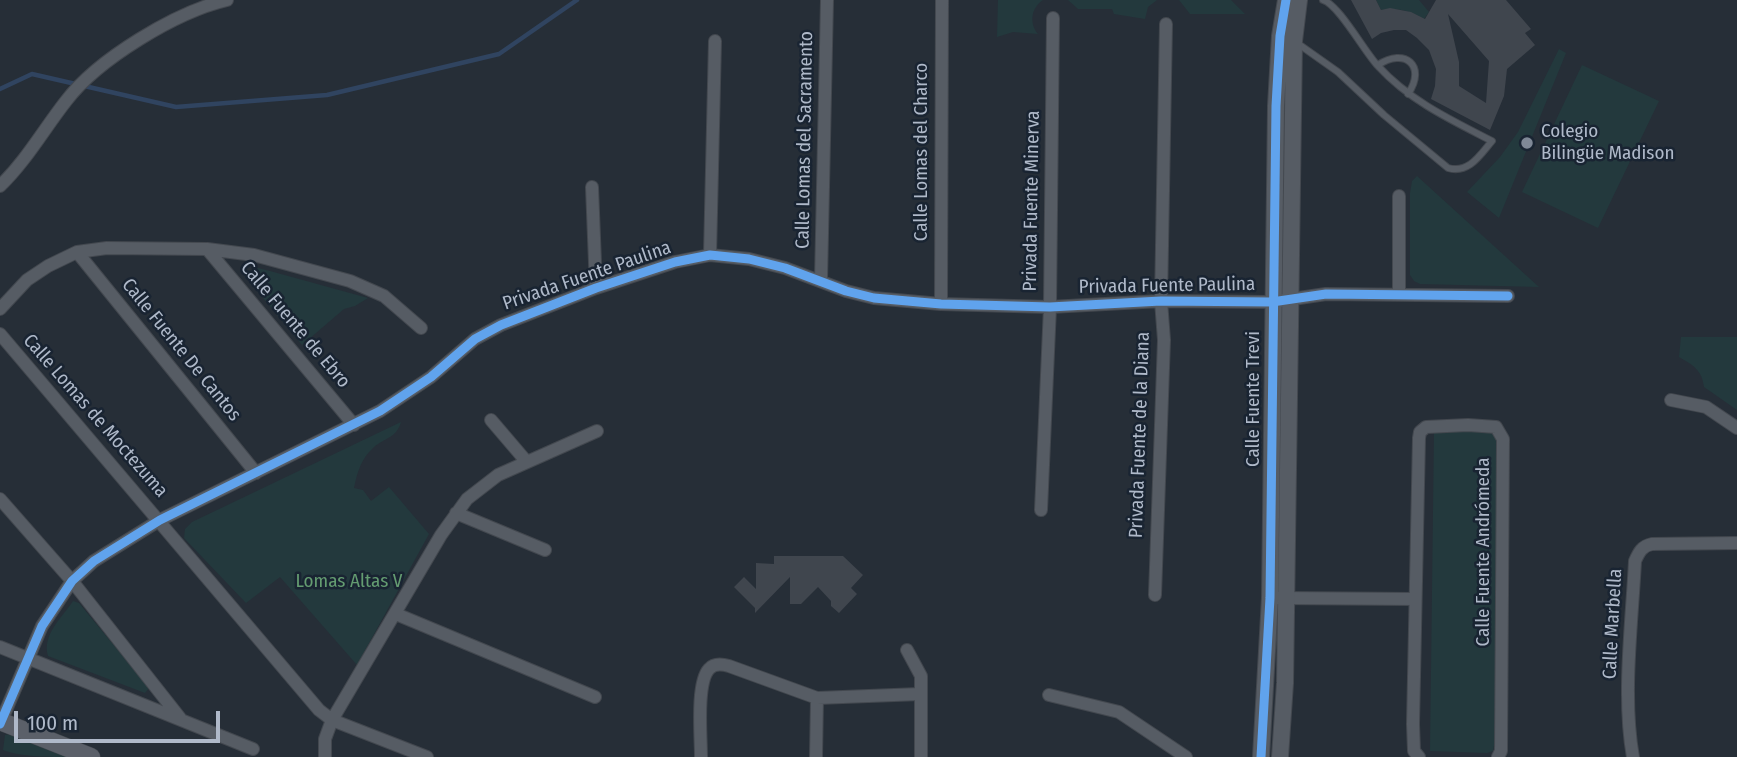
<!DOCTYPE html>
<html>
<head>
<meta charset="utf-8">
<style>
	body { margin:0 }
	#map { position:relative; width:1737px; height:757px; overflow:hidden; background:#262e37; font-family:"Fira Sans Condensed",sans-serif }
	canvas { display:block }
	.scale { position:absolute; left:14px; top:711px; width:206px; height:32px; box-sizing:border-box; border:4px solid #afb9c9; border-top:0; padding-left:9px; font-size:21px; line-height:24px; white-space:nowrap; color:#afb9c9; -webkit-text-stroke:5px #192432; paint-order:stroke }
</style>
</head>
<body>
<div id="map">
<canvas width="1737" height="757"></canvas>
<div class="scale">100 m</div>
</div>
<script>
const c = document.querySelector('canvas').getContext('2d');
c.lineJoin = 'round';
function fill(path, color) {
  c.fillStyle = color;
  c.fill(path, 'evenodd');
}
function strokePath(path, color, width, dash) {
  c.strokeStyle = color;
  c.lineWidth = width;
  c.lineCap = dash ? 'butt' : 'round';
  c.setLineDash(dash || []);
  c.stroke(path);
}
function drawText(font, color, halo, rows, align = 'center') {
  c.font = font + ' "Fira Sans Condensed",sans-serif';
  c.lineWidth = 5;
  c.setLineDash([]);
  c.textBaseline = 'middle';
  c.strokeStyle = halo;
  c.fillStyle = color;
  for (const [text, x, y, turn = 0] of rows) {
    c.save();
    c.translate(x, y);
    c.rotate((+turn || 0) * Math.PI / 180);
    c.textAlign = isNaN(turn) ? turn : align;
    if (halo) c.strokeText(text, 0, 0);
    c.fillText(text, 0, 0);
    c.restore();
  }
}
fill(new Path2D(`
	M998,0H1043C1031,8 1029,23 1038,34L1013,32L997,37Z
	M1068,0H1157L1148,7L1145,19L1114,14L1112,9H1078Z
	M1179,0H1231L1245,14H1190Z
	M1376,0H1419L1429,12L1424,19C1410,11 1397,7 1381,10Z
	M1559,49L1566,53L1499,218L1467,192L1500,157L1518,132Z
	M1582,65L1659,101L1598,228L1522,192Z
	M1417,176L1539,287L1420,284L1414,281L1410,275V193L1412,181Z
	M258,268L270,271L368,298L355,306L344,309L302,345L250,282L252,274Z
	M1681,337H1737V410L1704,387C1702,370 1693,365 1679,357Z
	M401,422C396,439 385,437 373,448C361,459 357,473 354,488L363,490L371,501L389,487L429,534L357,665L280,577L246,603L184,538L185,529L192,522Z
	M1441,428L1499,432L1497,730L1493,751L1487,753L1430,751L1434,430Z
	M73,601L79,603L149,688L145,693L48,656C42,634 62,618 73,601Z
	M12,734L71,757C50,757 20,757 3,750L5,735Z`), '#23393d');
strokePath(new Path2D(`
	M0,89L32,74L176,107L327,95L499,54L577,0`), '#304460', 4.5);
fill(new Path2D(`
	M1351,0H1376L1381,10L1390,8L1411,12L1425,19L1436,0H1506L1531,29L1525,33L1535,45L1507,69L1504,96L1490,130L1431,99L1435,86L1436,69L1429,50L1417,38L1406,30H1394L1381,33L1372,39ZM1448,14L1489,61L1486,103L1459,86V62Z
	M774,556H843L863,575L851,588L857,594L839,613L831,606V601L818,587L801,604H790V577L755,613V608L734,587L744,577L756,589V563L774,564Z`), '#40464e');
const service = new Path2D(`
	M1297,43L1338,72L1384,115L1448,168C1469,174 1480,155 1492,141C1451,120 1410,101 1378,66C1364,51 1339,5 1323,0
	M1378,65C1405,47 1427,66 1408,94`);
const minor = new Path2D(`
	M0,186C26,161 44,129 66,101C98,59 176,12 227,0
	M592,187L596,288
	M207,249L354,425
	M77,252L256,473
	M710,255L715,41
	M821,280L827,0
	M1399,294V196
	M941,304L942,0
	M0,309L27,280L48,266L77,252L107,248L207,249L254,255L350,281L384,296L421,328
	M0,334L319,710L332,720L427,757
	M1671,400L1706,407L1737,428
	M491,420L526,461
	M0,499L72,581L180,718
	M1041,510L1050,307L1053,18
	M456,513L545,550
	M1155,595L1164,340L1161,301L1166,24
	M1277,598L1415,599
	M396,614L595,697
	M0,647L253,749
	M907,650L921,676V757
	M1049,695L1119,712L1186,757
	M0,724L42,626L72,581L94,561L160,520L380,411L431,377L475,339L501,325L596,288L675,262L710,255L749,259L785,268L846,291L874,298L941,304L1050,307L1161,301L1272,302L1326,294L1508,296
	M325,757V739L332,720L441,535L467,499L498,475L597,431
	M701,757C701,737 696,683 709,669C714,663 722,664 729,666L817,698L920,694
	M816,757L817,698
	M1419,757L1414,751L1413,724L1419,438L1420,432L1426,427L1468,425L1496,427L1503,439L1501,751L1498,757
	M1633,757C1622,697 1632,622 1635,561C1639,552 1642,546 1652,544L1737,543`);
const tertiary = new Path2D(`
	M1261,757L1270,598L1276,106L1280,36L1286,0
	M1280,757L1285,683L1294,41L1299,0`);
const secondary = new Path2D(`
	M0,721L91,757`);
strokePath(service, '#43484f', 8);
strokePath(minor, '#43484f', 14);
strokePath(tertiary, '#43484f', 18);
strokePath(secondary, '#43484f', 19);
strokePath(service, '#565c64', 6);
strokePath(minor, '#565c64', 12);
strokePath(tertiary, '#565c64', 16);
strokePath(secondary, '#5b6069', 18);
strokePath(new Path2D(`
	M0,724L42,626L72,581L94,561L160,520L380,411L431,377L475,339L501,325L596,288L675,262L710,255L749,259L785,268L846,291L874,298L941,304L1050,307L1161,301L1272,302L1326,294L1508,296
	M1261,757L1270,598L1276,106L1280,36L1286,0`), '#60a3ed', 9);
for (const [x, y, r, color] of [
	[1527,143,7,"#7f8896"]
]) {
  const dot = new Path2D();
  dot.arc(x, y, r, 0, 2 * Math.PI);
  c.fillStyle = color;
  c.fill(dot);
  strokePath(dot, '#192432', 2.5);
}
drawText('19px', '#afb9c9', '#192432', [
	["Colegio",1541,132],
	["Bilingüe Madison",1541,154]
], 'left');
drawText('19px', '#afb9c9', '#192432', [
	["Calle Lomas del Sacramento",805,140,-89],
	["Calle Lomas del Charco",922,152,-90],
	["Privada Fuente Minerva",1032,201,-89],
	["Privada Fuente Paulina",587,276,-19],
	["Privada Fuente Paulina",1167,286,-1],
	["Calle Fuente de Ebro",295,325,50],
	["Calle Fuente De Cantos",181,350,51],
	["Calle Fuente Trevi",1254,399,-90],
	["Calle Lomas de Moctezuma",95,416,49],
	["Privada Fuente de la Diana",1140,435,-88],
	["Calle Fuente Andrómeda",1484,552,-90],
	["Calle Marbella",1613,624,-87]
]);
drawText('19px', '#649c71', '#192432', [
	["Lomas Altas V",349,582]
]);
</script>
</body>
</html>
